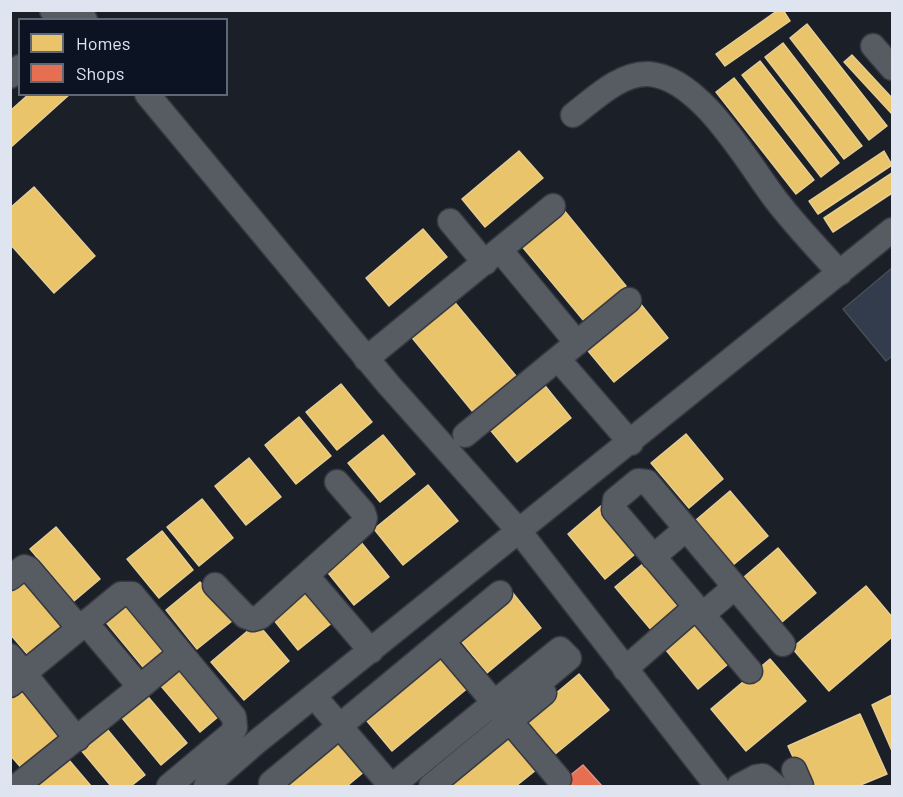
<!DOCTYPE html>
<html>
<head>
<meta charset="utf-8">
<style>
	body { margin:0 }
	#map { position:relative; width:903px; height:797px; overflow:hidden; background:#1b1f27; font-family:Barlow,sans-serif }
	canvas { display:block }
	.frame { position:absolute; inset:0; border:12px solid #dfe5f0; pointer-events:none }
	.legend { position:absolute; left:18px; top:18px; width:210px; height:78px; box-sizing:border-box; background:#0c1423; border:2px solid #606875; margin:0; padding:8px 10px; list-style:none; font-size:18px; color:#dfe5f0 }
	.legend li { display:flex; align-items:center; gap:12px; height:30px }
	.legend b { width:30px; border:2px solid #606875 }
</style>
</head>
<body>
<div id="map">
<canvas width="903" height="797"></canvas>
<div class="frame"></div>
<ul class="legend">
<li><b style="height:16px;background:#e9c46a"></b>Homes</li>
<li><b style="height:16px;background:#e76f51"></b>Shops</li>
</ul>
</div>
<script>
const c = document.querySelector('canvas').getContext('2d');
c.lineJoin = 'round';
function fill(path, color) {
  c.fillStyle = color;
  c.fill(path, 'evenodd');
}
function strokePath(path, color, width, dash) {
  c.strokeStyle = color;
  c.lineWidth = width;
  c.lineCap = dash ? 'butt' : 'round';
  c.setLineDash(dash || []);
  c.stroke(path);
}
const homes = new Path2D(`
	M778,10H783L790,21L725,66L716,54Z
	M807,24L887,126L869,140L790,38Z
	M783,43L862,146L844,159L765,57Z
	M852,55L892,98V114L844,62Z
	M760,61L839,163L821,177L742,75Z
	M734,78L814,180L796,194L716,92Z
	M29,94H70L10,148V111Z
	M519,151L543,178L485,227L462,199Z
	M884,151L892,165L818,214L809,201Z
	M892,173V193L833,232L824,218Z
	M34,187L95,256L54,293L10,244V208Z
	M563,209L626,286L584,321L520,244Z
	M423,229L447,257L389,306L366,278Z
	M452,299L516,376L473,412L409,334Z
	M639,302L668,338L614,382L584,346Z
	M542,382L571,418L517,462L487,426Z
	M341,384L372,422L337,450L306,412Z
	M299,417L331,456L296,484L265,445Z
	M686,434L723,479L689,508L651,463Z
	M383,435L415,474L380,502L348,463Z
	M249,458L281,497L246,525L215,486Z
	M428,485L458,521L403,565L374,529Z
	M730,491L768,536L733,565L696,520Z
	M202,499L233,538L199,566L167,527Z
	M602,505L640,550L605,579L568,534Z
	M56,527L100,579L74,601L30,549Z
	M162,531L193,570L159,598L127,559Z
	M360,541L389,577L354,605L325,569Z
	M778,548L816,593L782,622L744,577Z
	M650,558L687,604L653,632L615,587Z
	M23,572L66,625L29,656L10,634V583Z
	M200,582L232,621L197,649L166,610Z
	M304,586L333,622L298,650L269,614Z
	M866,586L892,617V637L829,691L792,648Z
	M512,592L541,628L487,673L458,637Z
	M126,594L169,646L143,667L100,615Z
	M695,615L733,660L698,689L661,644Z
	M257,623L289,661L244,700L211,662Z
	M439,651L469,687L392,751L362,715Z
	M182,659L225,711L200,732L156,680Z
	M770,659L806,701L746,751L711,709Z
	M579,674L609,710L554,755L525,719Z
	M20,689L63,741L25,772L10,755V696Z
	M144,692L187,743L161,765L118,713Z
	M892,695V751L872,705Z
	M860,714L887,774L858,786H806L788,746Z
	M102,723L145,775L131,786H111L76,744Z
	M506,734L536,770L516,786H443Z
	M336,735L365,771L347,786H287L281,780Z
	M63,753L91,786H27Z`);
fill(homes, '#e9c46a');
strokePath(homes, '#e6ce92', 1.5);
const shops = new Path2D(`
	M583,765L602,786H557Z`);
fill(shops, '#e76f51');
strokePath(shops, '#e59281', 1.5);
const building = new Path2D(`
	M892,268V356L886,361L843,309Z`);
fill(building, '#333c4c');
strokePath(building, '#494d54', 1.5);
const minor = new Path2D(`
	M52,10L62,20
	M78,10L85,20
	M873,46L892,68
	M10,76L20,67
	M147,94L388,384L519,531L717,786
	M573,115C593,100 621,72 649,74C701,78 747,162 776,200C796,226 818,249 840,273
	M450,221L485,263
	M500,250L577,343
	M366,359L553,206
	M558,359L631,443
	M465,435L629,300
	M653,557L686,529
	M307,576L371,651
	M10,578L24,567L29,569L79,628
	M215,585L245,616L253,619L260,617L363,524L365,518L363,512L337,482
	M702,615L735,587
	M442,641L559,779
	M10,656L77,739
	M625,669L696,607
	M750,671L614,510L615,500L638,481L647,482L783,644
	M10,685L121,594H132L234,717L235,728L231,734L169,786
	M140,687L181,653
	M314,696L391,786
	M794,770L801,786
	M17,786L140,687L85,622
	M206,786L254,744L892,230
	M274,786L271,783L500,593
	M392,786L560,649L569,658L521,698
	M431,786L544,693
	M739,786L756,777L763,776L775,786`);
strokePath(minor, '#363941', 27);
strokePath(minor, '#575b62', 24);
</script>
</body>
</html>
